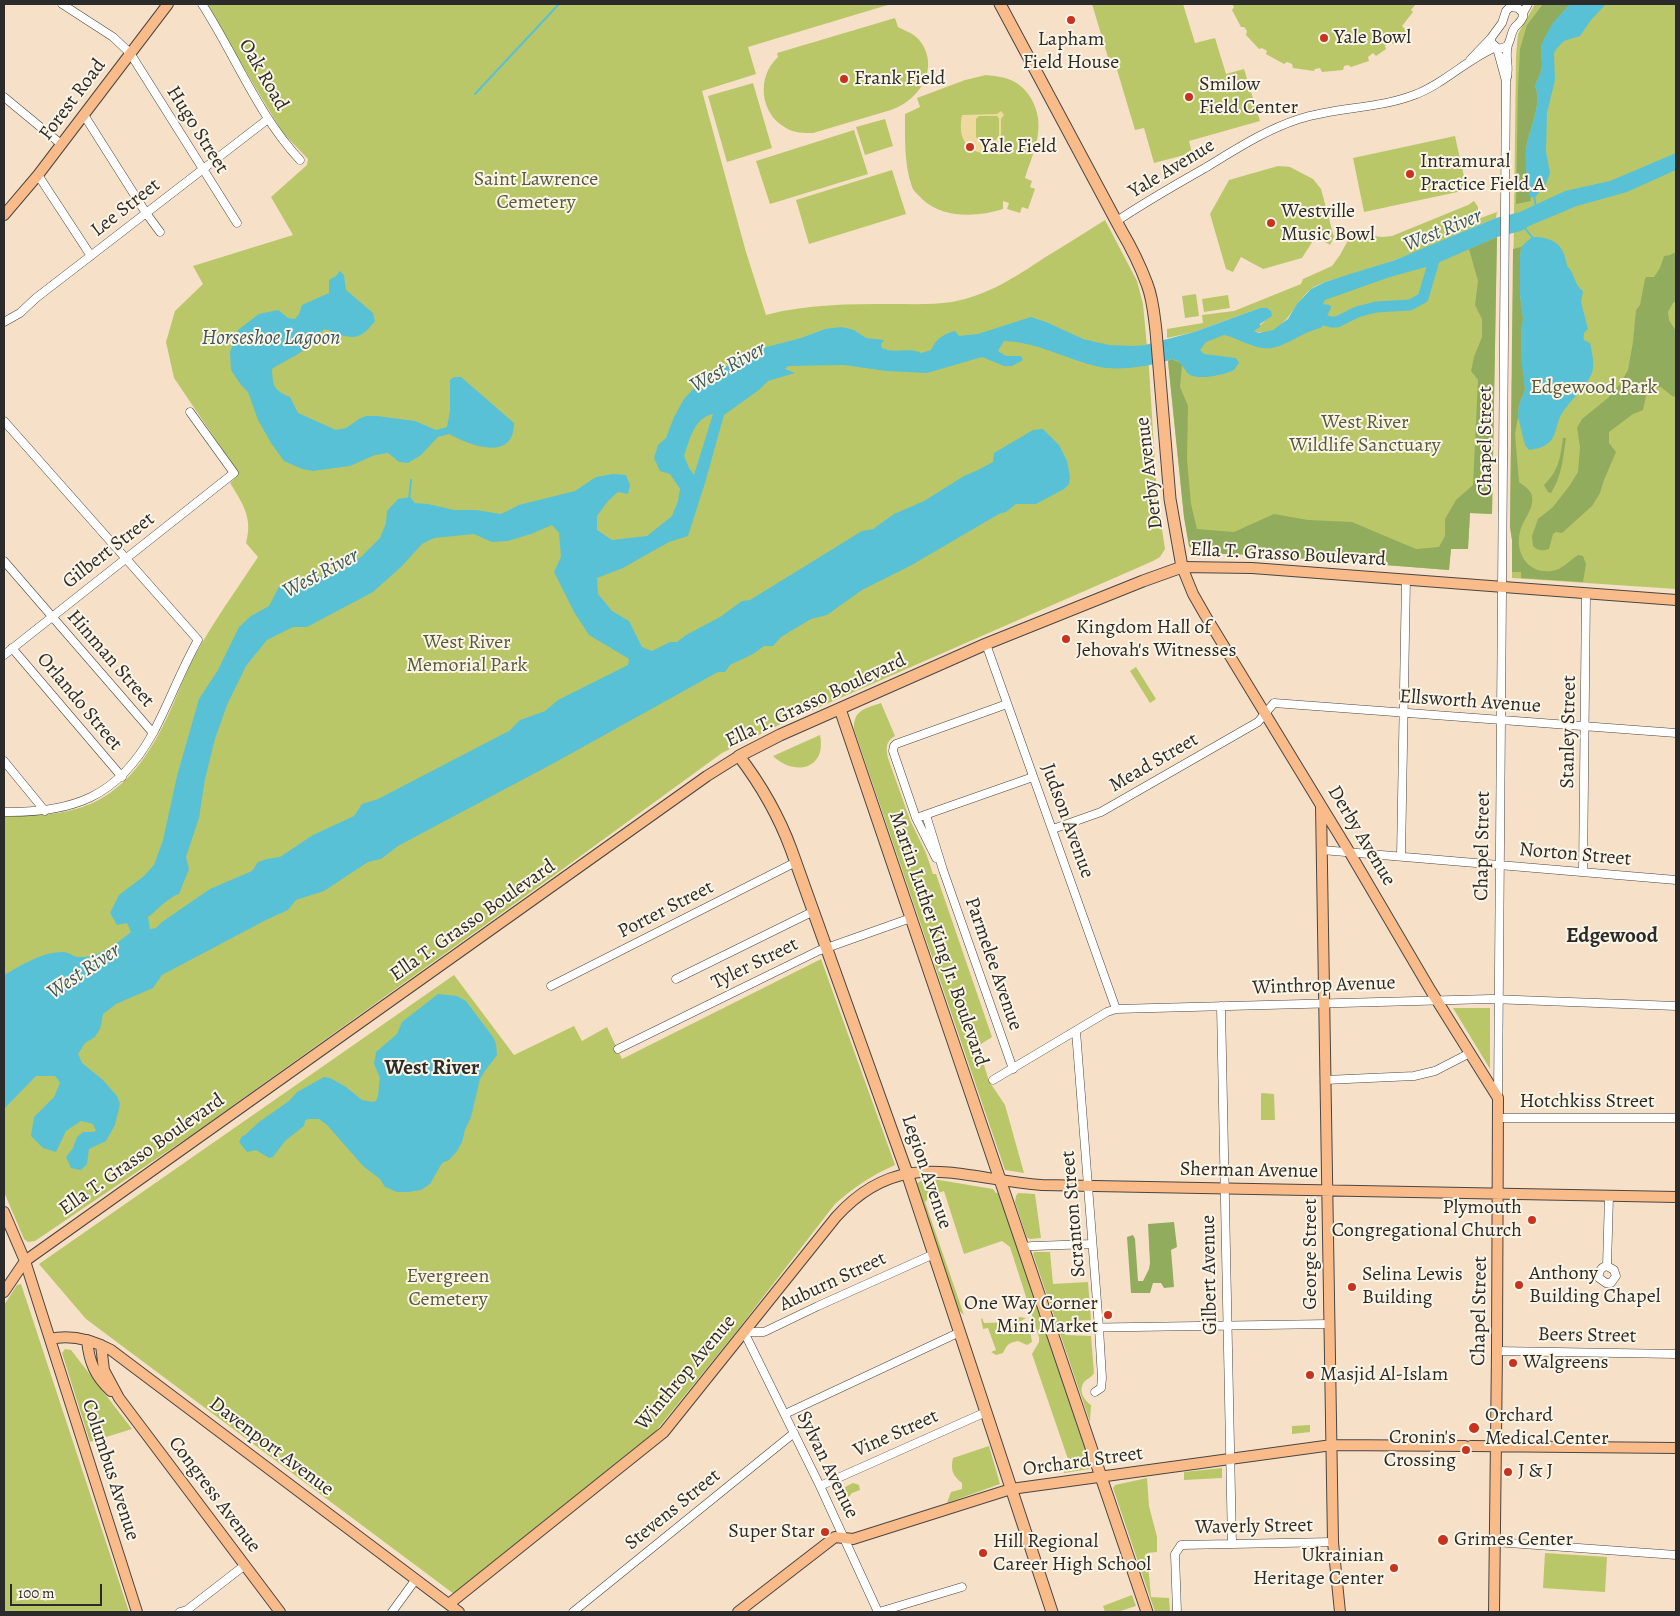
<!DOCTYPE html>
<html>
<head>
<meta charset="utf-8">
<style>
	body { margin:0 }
	#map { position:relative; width:1680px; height:1616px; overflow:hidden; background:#f6e1c8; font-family:Alegreya,serif }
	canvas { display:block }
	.frame { position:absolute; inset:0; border:5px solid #2b2b2b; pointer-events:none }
	.scale { position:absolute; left:10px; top:1584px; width:92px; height:22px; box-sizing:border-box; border:2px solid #2b2b2b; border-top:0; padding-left:6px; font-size:15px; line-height:18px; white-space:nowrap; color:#2b2b2b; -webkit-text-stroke:4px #fcf5e5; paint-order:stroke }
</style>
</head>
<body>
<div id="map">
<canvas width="1680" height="1616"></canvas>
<div class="frame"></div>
<div class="scale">100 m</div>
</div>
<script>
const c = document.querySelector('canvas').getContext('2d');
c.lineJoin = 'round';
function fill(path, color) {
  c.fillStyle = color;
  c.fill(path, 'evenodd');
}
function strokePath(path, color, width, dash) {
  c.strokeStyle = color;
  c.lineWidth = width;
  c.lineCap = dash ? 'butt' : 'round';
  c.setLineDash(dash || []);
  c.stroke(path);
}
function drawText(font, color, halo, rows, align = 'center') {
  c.font = font + ' Alegreya,serif';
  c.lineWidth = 4;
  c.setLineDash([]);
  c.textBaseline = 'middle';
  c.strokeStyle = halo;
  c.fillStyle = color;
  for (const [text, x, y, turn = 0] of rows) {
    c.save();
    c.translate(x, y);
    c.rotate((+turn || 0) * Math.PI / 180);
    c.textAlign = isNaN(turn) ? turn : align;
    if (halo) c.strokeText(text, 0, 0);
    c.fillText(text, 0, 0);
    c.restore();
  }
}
fill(new Path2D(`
	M206,4H891L748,47L756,74L702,91L746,252L766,315C807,304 849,304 891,304C911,304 932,305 952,302C988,295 1014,278 1044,258C1065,245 1085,233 1105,220L1137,281L1143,304L1149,368L1157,496L1165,549L1160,557L1153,561L783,723L722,753L538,887L193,1134L35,1241L28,1242L24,1239L4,1192V816C77,817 118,805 156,739C170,715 179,688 191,663C210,626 235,592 258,557L246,543C253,518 243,504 230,483L239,474L174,378L166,342L175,311L203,284L193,266L293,235L271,197L307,165L308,159L282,132Z
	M1092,4H1183L1195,43L1215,38L1226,74L1244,69L1260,121L1189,141L1192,153L1154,163L1144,128L1135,130L1115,63L1110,64Z
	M1232,4H1416L1411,10L1413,12L1402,26L1407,31L1393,44L1390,42L1385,46L1386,49L1376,56L1373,53L1368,57L1369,61L1351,67L1348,65L1344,66L1343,70L1322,72L1320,68L1315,69L1314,71L1293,68L1292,64L1287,62L1284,64L1266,54L1267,51L1262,48L1259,49L1246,35L1247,31L1244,27H1241L1232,10L1234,7Z
	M1535,4H1676V589L1512,578V540L1510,527L1516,56L1518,34Z
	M895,18L898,27C903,30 910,32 915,36C920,40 924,46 926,52C935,78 914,102 891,110L813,133C804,133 794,133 786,128C760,114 756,77 778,57L777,53Z
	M986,75C995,76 1005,77 1013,81C1032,91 1041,113 1038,134C1036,149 1029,164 1025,178L1032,181L1030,187L1035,189L1028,209L1022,207L1020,213L1007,209L1009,203L1003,201V209C978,217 943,219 922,199C919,195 914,192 912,187C904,164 905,138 905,114L920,107L917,98L965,80Z
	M753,83L772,148L727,162L708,96Z
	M885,119L893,146L865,155L856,127Z
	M854,130L868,174L770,204L756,161Z
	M1455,136L1467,190L1364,212L1353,158Z
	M1278,166L1290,167L1313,179L1321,189L1334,237L1330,245L1316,236L1302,258L1263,269L1241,257L1233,272L1226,269L1210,214L1229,180Z
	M892,170L906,214L809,244L796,200Z
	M1474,201L1478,207V219L1497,212L1496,218C1460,233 1424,250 1386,263C1373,267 1360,272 1347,276C1335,279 1321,282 1311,289C1293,303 1283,341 1253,331L1264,322L1271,311L1266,308H1260L1194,332L1167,338V329L1203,323L1202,315L1234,311L1301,284L1303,279L1332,266L1340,255L1351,235L1355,234L1383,237L1392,236L1468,205Z
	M1497,229L1492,514L1470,513L1468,549H1451L1449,570L1257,555L1196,553L1189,546L1184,517L1167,352L1217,330L1259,339L1283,335L1320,297Z
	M1196,294L1199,316L1185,318L1182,296Z
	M1228,295L1230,308L1204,312L1202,299Z
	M1136,667L1156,699L1150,703L1130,671Z
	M881,703L895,736C885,742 886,748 888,758L910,820L926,853L933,874H936L992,1037L978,1046L989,1081L1005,1105L1024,1173L1005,1170L854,729C853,710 866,708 881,703Z
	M820,735C827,769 795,777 773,756Z
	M821,959L895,1165C872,1175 853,1188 835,1204L736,1332L655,1432L454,1594L86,1319L39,1264L454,975L514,1055L574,1026L582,1041L607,1027L622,1059Z
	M1453,1008H1490V1069Z
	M1261,1093L1274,1094L1275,1120H1261Z
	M922,1180H939L993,1189L996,1193H999L1092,1466L1089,1469L1064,1473L1061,1466L1063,1464L1069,1462L1032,1354L1039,1342V1337L1010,1247L1002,1241L964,1254L944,1191L930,1196L925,1202L964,1315L957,1309L916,1184Z
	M1018,1193L1035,1194L1041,1238L1031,1239L1027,1238L1015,1202L1016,1196Z
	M1034,1252H1050L1053,1284L1088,1282L1091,1320L1066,1321L1065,1335L1091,1336L1094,1373C1091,1378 1088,1378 1084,1382C1078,1391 1084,1400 1091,1405L1090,1422L1033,1254Z
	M21,1284L22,1287L129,1612H4V1305L17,1285Z
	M1019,1317L1026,1318L1021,1321L1024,1331L1030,1330L1032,1342L1027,1345L1018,1341C1008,1343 1007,1345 1003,1353L996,1355L991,1352L996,1350L988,1328L983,1329L981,1319L982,1318L984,1323L1017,1322Z
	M65,1349L71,1350L132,1429L90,1442L62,1353Z
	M1310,1425V1432L1292,1434V1426Z
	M989,1446L1000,1484L947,1503L951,1492L962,1489V1483C953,1476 950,1470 953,1458Z
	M1222,1468V1478L1184,1480V1472Z
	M1147,1478L1149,1506L1157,1537V1552L1147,1553L1151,1597L1169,1598L1170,1612H1155L1113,1488L1115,1485Z
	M853,1483L859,1485L860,1490L852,1493L847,1499L841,1494C843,1487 847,1486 853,1483Z
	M1545,1553L1607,1557L1605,1592L1543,1588Z
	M1132,1595L1136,1606L1117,1612H1105L1103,1606Z`), '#b9c769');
fill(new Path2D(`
	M1543,4H1570L1560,15L1541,46L1542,65L1540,75L1535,85C1543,106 1528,129 1526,151C1525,168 1528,185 1531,201L1516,204L1518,87L1520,49L1527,25Z
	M1497,237L1492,514L1470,513L1468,549H1451L1449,570L1257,555L1196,553L1189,546L1184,517L1168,361L1172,359L1182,364L1180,387L1188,406L1187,459L1191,504L1197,529L1234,532L1274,514L1308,520L1352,522L1416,549L1439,547L1445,536V519L1456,500L1473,485L1478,380L1471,371L1474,357L1482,337V319L1475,305L1478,281L1469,249Z
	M1521,247L1520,258V295L1523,319L1521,332L1525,390L1519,405L1518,417L1515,434L1519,482C1524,486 1531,490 1532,496C1534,510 1523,519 1520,532C1514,555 1531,577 1556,570C1565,567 1570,560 1578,555L1583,556L1586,564L1583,582L1521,578V572H1512V540L1510,527L1513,249Z
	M1676,252V301L1673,303L1668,312L1669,320L1676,331V397L1672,396L1661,387L1651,389L1646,396L1643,410L1633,414L1609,432V443L1616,452L1604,480L1600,493L1592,506L1562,533L1556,532L1553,534L1549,549C1542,551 1538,551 1533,546L1532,536L1538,519L1553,507L1570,485L1578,472L1580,447L1577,428L1582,419L1608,398L1620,384L1628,370L1633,342L1636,310L1640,305L1645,279L1646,277H1654L1660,268L1664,256L1670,255Z
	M1563,438H1566C1563,458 1562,476 1551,493L1548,492L1544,485C1559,470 1560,459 1563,438Z
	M1174,1222L1177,1247L1171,1250L1174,1287L1164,1288L1161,1283H1153L1150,1293H1131L1127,1237L1133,1235L1135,1239L1138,1281H1143L1149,1269L1150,1263L1148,1224Z`), '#92ac5d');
fill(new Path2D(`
	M1001,111L1004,115L1001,119V153C973,157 956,145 962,115L997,114ZM979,116H997L999,119V136L996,140H979L976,137V119Z`), '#eeda9e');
fill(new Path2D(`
	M1570,4H1606L1591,20L1580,36L1564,41L1557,48L1554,53L1555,80L1547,113L1546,152L1550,173L1546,184L1536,196L1530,198C1527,182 1525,166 1526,151C1528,130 1543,106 1535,85L1540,75L1542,65L1541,46L1545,37L1552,24Z
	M1676,153V170L1627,192L1577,206L1529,226L1521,231L1497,237L1433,265L1390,277L1325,300L1323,304L1330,305L1331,308L1321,328C1300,332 1283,351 1262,348C1249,346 1237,338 1224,335L1206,342L1200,350L1204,354L1236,358L1239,363C1237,365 1236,368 1234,370C1226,375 1198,380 1190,375C1182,369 1183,361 1172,359C1154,366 1119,371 1100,367C1067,360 1038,342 1004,341L998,351L1006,356H1021L1023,360L1012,366H1004L982,357L927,373L886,371L844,365L788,366L785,369L795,373L768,381L759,390L724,415L705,483L688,536L669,542L623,568L597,578L598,594L612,611L629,621L642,647L652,651L670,642H677L686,635L720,617L742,601L750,600L862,531L873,529L894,514L924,501L964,476L978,470L993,462L994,453L1033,430L1043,429L1059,445L1067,461L1070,477L1069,484L1064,489L1036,504H1016L1006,512L999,514L910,566L862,590L827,615L811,619L781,637L773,646H764L753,654L730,665L725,672H718L554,763L398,846L381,859L368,862L324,891L296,900L288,910L266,920L162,975L153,988L116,1004L103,1014L100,1029L95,1037L85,1043L78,1054L82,1063L103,1080L117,1096L120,1104L115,1125L106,1141L89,1149L87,1164L81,1170L71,1168L66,1157L73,1148L77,1137L83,1132H92L96,1131L93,1124L81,1121L66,1131L56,1152L43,1148L31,1136L34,1117L54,1097L60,1083L55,1076H36L4,1109V975C22,965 40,953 61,952C68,951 73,957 79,957C99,958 117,943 131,932L127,923L117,925L110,913L119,895L144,876L154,865L163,840L177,776L199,699L218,670L239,627L251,616L269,606L279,587L314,576L333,575L361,557L380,538L386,523L387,511L398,499L410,497L415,503L428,504L454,510H476L501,514L519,505L575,491L596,477L613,474L626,475L630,485L628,494L618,492L608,501L597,516V530L612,540L647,536L672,516L678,501L680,489L670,474L660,471L654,458L658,445L666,438L674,417L684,399L706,375L732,364L755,350L801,338L825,329L842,327L854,330L866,338L884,340L881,344L882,348C894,354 909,347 921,353L931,350C936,339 943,334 955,331L959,336L978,334L1031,317L1046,322L1083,339L1109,345L1134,346L1145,345L1194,332L1260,308H1267L1271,311L1272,316L1260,324V327L1254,331L1259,333L1273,330L1288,319L1297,304L1311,289L1325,282L1395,260L1496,218L1520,212L1565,191L1610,181ZM713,414L694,475L689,468L684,456C690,439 694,418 713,414ZM552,525L559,533L561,557L554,572L574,612L589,635L629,659L628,665L558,700L545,711L520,720L509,731L430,772L378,799L362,804L354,816L313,835L280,857L267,859L258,862L252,871L210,889L162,922L156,928L150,929L148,917C159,909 167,898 179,894L189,869L186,857L199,818L205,779L215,739L227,705L246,666L267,640L293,627H307L373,592L401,567L422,544L434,538L474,534L492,542L508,541L531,534Z
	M1532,237C1553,237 1564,244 1567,266C1575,273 1574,285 1583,291L1581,302L1588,329C1584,332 1583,334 1584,340L1590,343C1592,352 1595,364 1592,373C1588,385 1567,403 1560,417C1556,425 1556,439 1547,444C1542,448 1535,449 1529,450L1525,445L1518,417L1519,405L1525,390L1521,357V332L1523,319L1520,295V258L1521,247Z
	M340,271L344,275L346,290L373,313L375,321C358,344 349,338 325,329L313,337V344C300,354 286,360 272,369C273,386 273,390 290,397L298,413L336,430L346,428L359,419L366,416H377L415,421L436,430L447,427L450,411V380L454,377H461L514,423C514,463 469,445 449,434L438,437L421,455L408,463L399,462L388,453L375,455L350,466L313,471L302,469L284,461L271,443L258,420L248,392L241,385L231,370L230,352L238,330L259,314L278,310L288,318L295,319L299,314L302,305L329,293V280L336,276Z
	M438,994L457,996L466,1001L493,1037L496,1044L497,1055L485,1071L480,1079L471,1117L465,1130L462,1142L457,1151L449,1160L442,1163L430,1184L421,1190L408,1192H397L385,1187L380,1179L363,1166L327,1125L319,1119H308L305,1121L304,1126L285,1141L273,1157L269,1158L256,1150L247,1152L239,1142L242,1136L245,1135L259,1122L289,1101L297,1092L324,1077L330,1078L346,1087L362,1100L372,1102L376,1101C380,1093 378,1086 380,1078L374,1064L376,1052L397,1034L402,1022Z`), '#59c1d6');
strokePath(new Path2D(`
	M475,94L559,4
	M1534,195L1536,208
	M1524,227L1532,237
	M409,500L411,480`), '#59c1d6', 2);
strokePath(new Path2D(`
	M1311,317L1331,322H1337L1357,312L1376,307L1410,305L1423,298L1436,254`), '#59c1d6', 11);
const minor = new Path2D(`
	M62,4L113,37L130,53L237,223
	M202,4C235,55 258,115 300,160
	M1510,7L1518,8L1523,13V17C1521,22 1518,24 1515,27C1508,36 1513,50 1497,48L1491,42V38L1502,23L1506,11Z
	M1523,13L1528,4
	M1497,48L1506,81L1498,1098
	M1470,60L1491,38
	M1506,81C1511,67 1504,59 1508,45
	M4,97L61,144
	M84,115L146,213L160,232
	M38,175L91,256
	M1117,221C1145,202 1175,185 1205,168C1235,150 1265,130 1299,119C1337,107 1377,109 1414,95C1444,84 1467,59 1496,47
	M4,322L20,313L36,298L268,119
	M4,421L198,640C181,670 169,703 153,733C118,797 73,813 4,812
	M4,561L153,733
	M986,644L1116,1009
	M12,648L122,777
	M4,655L234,473L190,412
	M4,761L45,811
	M926,815L943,870L1013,1069
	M922,816L1033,777
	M1053,829L1101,812L1258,722L1274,703L1676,733
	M1322,850L1676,880
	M1401,856L1406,579
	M936,858L916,818L893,751L894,746L896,744L1007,704
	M1583,872L1586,593
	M676,979L814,911
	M551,986L796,862
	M1221,1006L1232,1544
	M1076,1031L1099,1328L1102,1378L1101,1388L1095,1392
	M618,1049L818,951L911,918
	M993,1080L1107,1012L1116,1009L1491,999L1676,1006
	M1325,1080L1414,1076L1435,1071L1470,1053
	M1499,1118H1676
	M1023,1247L1033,1246L1092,1244
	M1607,1266C1601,1267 1598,1272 1599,1278L1606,1283H1611L1616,1276L1614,1270L1607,1266L1609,1196
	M1069,1328L1329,1324
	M1497,1351L1676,1354
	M785,1414L960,1332
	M820,1486L986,1412
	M1495,1542L1676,1555
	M180,1612L187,1610L245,1565
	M392,1612L416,1579
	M573,1612L794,1433
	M878,1612L820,1486L744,1332H764L818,1306L934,1254
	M879,1612L962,1587
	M1177,1612L1175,1554L1181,1545L1333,1542`);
const major = new Path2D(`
	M4,215L38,175L168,4
	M1321,806L1333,1542L1340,1612
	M4,1212L25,1261L137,1612
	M4,1292L25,1261L707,776L739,756
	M50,1339C72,1334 92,1340 111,1350L459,1612
	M87,1340C89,1362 95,1376 111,1391
	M101,1345L104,1370L119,1398L280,1612
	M1471,1446L1676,1448
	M449,1604L664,1432L836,1217C901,1145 960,1179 1042,1185L1676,1197
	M738,1612L835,1537L853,1539L1011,1489L1332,1445L1465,1446
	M1494,1612L1497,1351L1498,1098L1431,991L1350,853L1205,615L1193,594L1182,567L1252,568L1676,600`);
const highway = new Path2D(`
	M1000,4L1121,230C1131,247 1140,265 1147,284C1153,299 1154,315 1156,331L1170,499L1182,567L1143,581L986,644L780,735L739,756C761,785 778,814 791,849L907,1173L1052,1612
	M840,709L1147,1612`);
strokePath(minor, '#494643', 9);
strokePath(major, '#494643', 12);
strokePath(highway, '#494643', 13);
strokePath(minor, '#fff', 8);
strokePath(major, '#fabb8b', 10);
strokePath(highway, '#fabb8b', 11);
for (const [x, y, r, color] of [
	[1071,20,5,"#c8321e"],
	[1324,38,5,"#c8321e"],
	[844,79,5,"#c8321e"],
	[1189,97,5,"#c8321e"],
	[970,147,5,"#c8321e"],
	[1410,174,5,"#c8321e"],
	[1271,223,5,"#c8321e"],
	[1066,639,5,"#c8321e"],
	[1532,1220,5,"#c8321e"],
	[1519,1285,5,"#c8321e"],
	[1352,1287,5,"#c8321e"],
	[1108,1315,5,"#c8321e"],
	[1513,1363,5,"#c8321e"],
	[1310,1375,5,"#c8321e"],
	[1474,1428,6,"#c8321e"],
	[1466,1450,5,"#c8321e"],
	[1508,1472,5,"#c8321e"],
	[825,1532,5,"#c8321e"],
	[1443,1540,6,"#c8321e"],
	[983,1553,5,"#c8321e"],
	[1394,1568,5,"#c8321e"]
]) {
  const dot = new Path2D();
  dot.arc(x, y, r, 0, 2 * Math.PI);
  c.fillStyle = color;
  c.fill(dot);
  strokePath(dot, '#fcf5e5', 2);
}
drawText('20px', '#2b2b2b', '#fcf5e5', [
	["Yale Bowl",1334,38],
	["Lapham",1071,40,"center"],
	["Field House",1071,63,"center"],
	["Frank Field",854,79],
	["Smilow",1199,85],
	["Field Center",1199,108],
	["Yale Field",980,147],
	["Intramural",1420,162],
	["Practice Field A",1420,185],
	["Westville",1281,212],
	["Music Bowl",1281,235],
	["Kingdom Hall of",1076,628],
	["Jehovah's Witnesses",1076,651],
	["Plymouth",1522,1208,"right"],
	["Congregational Church",1522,1231,"right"],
	["Anthony",1529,1274],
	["Building Chapel",1529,1297],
	["Selina Lewis",1362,1275],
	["Building",1362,1298],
	["One Way Corner",1098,1304,"right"],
	["Mini Market",1098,1327,"right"],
	["Walgreens",1523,1363],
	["Masjid Al-Islam",1320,1375],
	["Orchard",1485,1416],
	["Medical Center",1485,1439],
	["Cronin's",1456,1438,"right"],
	["Crossing",1456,1461,"right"],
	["J & J",1518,1472],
	["Super Star",815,1532,"right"],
	["Grimes Center",1454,1540],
	["Hill Regional",993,1542],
	["Career High School",993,1565],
	["Ukrainian",1384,1556,"right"],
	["Heritage Center",1384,1579,"right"]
], 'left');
drawText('20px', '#2b2b2b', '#fcf5e5', [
	["Oak Road",263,75,60],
	["Forest Road",73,100,-53],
	["Hugo Street",197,130,58],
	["Yale Avenue",1172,169,-31],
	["Lee Street",126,208,-38],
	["Chapel Street",1486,441,-90],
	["Derby Avenue",1150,473,-97],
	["Gilbert Street",109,551,-38],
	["Ella T. Grasso Boulevard",1288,555,3],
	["Hinman Street",110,659,49],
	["Ella T. Grasso Boulevard",816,701,-25],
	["Orlando Street",79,702,50],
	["Ellsworth Avenue",1470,702,4],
	["Stanley Street",1569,732,-89],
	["Mead Street",1154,763,-30],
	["Judson Avenue",1067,821,70],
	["Derby Avenue",1361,836,59],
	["Chapel Street",1483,846,-89],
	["Norton Street",1575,855,5],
	["Porter Street",666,910,-27],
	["Ella T. Grasso Boulevard",473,921,-35],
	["Martin Luther King Jr. Boulevard",938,939,71],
	["Tyler Street",755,964,-26],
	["Parmelee Avenue",993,964,71],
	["Winthrop Avenue",1324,986,-2],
	["Hotchkiss Street",1587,1102],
	["Ella T. Grasso Boulevard",142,1155,-35],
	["Sherman Avenue",1249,1171,1],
	["Legion Avenue",926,1172,71],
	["Scranton Street",1074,1214,-95],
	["George Street",1311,1254,-90],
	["Gilbert Avenue",1210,1275,-91],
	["Auburn Street",833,1282,-25],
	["Chapel Street",1480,1311,-89],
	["Beers Street",1587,1336,1],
	["Winthrop Avenue",686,1373,-50],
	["Vine Street",896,1434,-24],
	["Davenport Avenue",271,1447,37],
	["Orchard Street",1083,1462,-8],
	["Sylvan Avenue",827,1465,64],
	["Columbus Avenue",110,1470,72],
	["Congress Avenue",214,1495,53],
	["Stevens Street",673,1510,-39],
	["Waverly Street",1254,1527,-1]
]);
drawText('20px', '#565a3e', '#fcf5e5', [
	["Saint Lawrence",536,180],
	["Cemetery",536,203],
	["Edgewood Park",1594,388],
	["West River",1365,423],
	["Wildlife Sanctuary",1365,446],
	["West River",467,643],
	["Memorial Park",467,666],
	["Evergreen",448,1277],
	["Cemetery",448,1300]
]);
drawText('italic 21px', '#39585e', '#fcf5e5', [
	["West River",1443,231,-22],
	["Horseshoe Lagoon",271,339],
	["West River",728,368,-29],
	["West River",321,574,-28],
	["West River",84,972,-34]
]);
drawText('bold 21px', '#2b2b2b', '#fcf5e5', [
	["Edgewood",1612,937],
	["West River",432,1069]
]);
</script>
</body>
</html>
